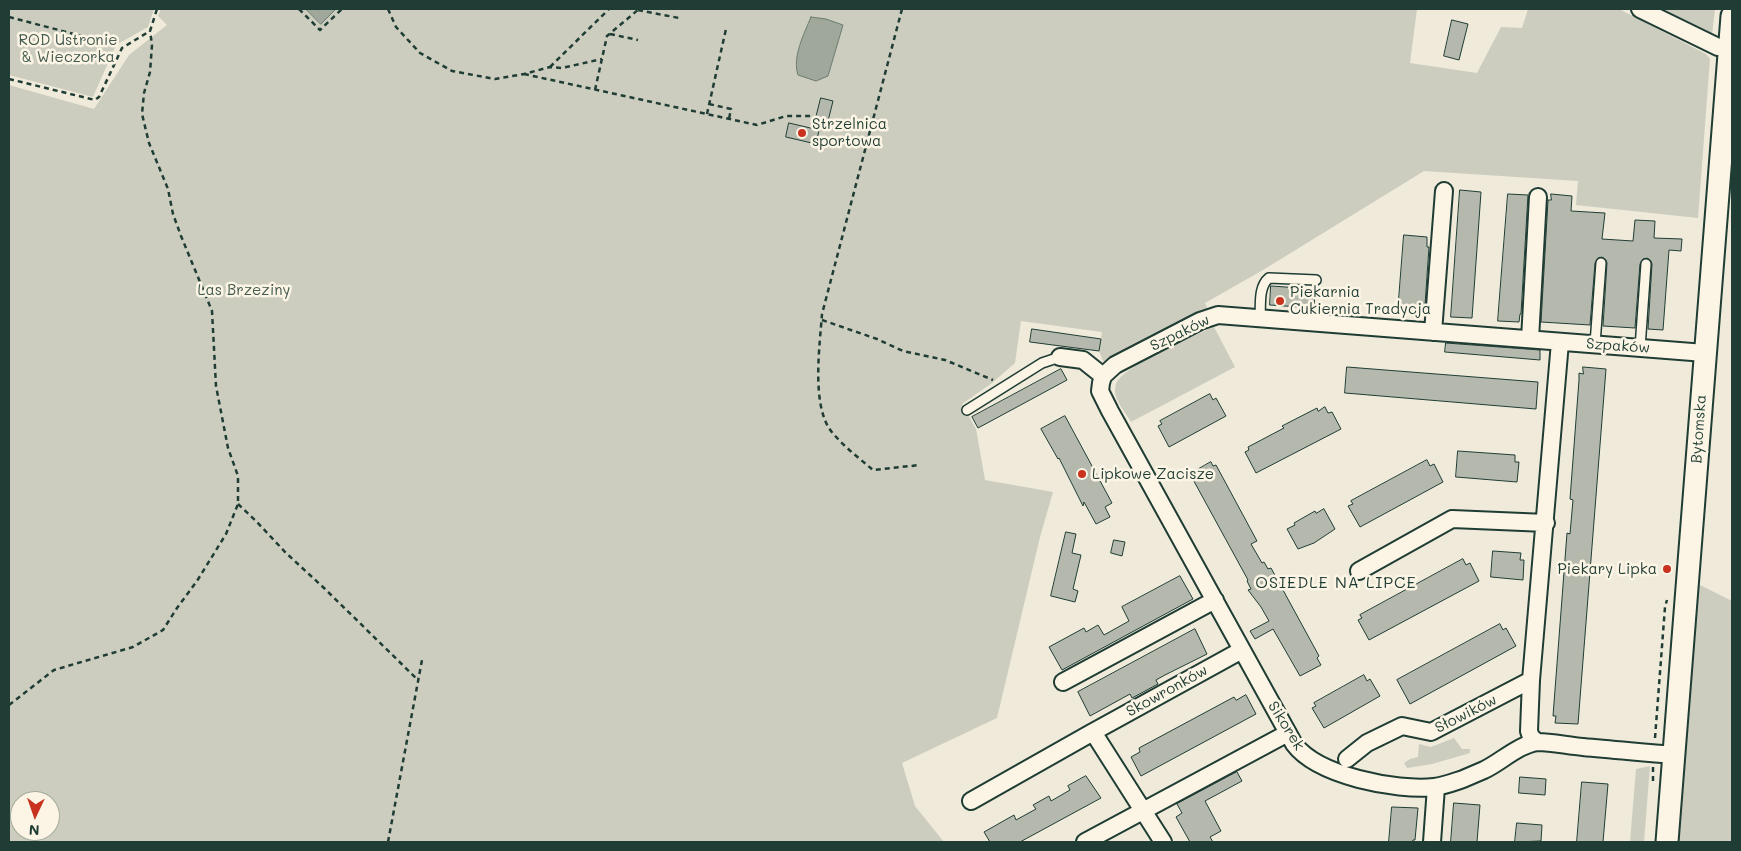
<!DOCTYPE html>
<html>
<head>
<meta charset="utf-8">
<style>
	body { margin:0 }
	#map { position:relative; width:1741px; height:851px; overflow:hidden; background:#efeada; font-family:Mali,sans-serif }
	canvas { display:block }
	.frame { position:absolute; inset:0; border:10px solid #1f3d34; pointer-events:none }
	.north { position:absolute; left:10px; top:791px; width:50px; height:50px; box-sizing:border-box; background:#fcf5e5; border:1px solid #a4ab9e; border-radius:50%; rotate:183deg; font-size:14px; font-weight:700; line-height:20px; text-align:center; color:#1f3d34 }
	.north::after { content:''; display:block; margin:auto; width:18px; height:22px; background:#c8321e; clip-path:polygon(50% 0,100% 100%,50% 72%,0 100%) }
</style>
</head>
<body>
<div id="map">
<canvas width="1741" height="851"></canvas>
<div class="frame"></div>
<div class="north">N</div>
</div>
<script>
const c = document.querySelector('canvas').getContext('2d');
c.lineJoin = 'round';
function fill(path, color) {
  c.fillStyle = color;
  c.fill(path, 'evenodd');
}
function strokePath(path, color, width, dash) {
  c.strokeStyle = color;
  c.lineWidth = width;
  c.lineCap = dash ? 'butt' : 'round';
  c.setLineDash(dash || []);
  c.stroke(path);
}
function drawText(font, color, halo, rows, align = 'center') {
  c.font = font + ' Mali,sans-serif';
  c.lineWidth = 5;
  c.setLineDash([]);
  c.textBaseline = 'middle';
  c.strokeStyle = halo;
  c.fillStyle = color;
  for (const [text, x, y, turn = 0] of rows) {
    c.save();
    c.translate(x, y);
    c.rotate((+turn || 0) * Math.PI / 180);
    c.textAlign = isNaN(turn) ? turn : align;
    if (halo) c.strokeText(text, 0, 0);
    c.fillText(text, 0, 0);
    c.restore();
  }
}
fill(new Path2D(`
	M9,9H154L148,27L116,45L93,97L9,75Z
	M161,9H1417L1410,63L1477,73L1501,27L1522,28L1528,9H1619L1706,54L1710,59L1698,218L1576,205L1578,181L1424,171L1263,270L1205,303L1208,310L1107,362L1103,361L1099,351L1102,332L1021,321L1015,363L992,383L962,404L976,429L985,480L1053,492L1040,537L997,718L902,763L915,806L944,842H9V85L94,109L129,55L167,25L158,16ZM20,801H50V831H20Z
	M1657,9H1715L1712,35Z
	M1214,327L1235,367L1131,422C1126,413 1115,401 1115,391C1115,387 1116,382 1118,380C1131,364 1193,335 1214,327Z
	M1696,583L1732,601V842H1675Z
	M1454,738L1462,749H1470V753L1432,764L1407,768L1404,763L1410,759L1418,757L1419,744L1431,747Z
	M1650,766L1644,842H1630L1636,769Z`), '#cccdbf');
const water = new Path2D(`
	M306,9H336L321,24Z
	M811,17L826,19L843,25L828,76L816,81L798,75C792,57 804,34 811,17Z`);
fill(water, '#9fa89a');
strokePath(water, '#6c7d71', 1);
const building = new Path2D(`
	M1452,20L1468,24L1459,60L1444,56Z
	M821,98L833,101L827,125L815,122Z
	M789,123L819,130L816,144L786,137Z
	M1460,190L1481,192L1472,318L1451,317Z
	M1508,194L1528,195L1521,314H1520L1519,322L1498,321Z
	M1551,194L1572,196L1571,211L1605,213L1602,239L1633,241L1635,220L1655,221L1654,238L1682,239L1681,251L1669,250L1663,330L1648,329L1652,264L1651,261L1647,258L1643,259L1640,264L1635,328L1603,326L1607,263L1606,260L1602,257L1598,258L1595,263L1590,325L1541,322L1548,200H1551Z
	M1404,235L1427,237V247H1429L1425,305H1422L1421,314L1398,312Z
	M1271,286L1315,289L1314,308L1270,305Z
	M1032,329L1101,339L1099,351L1030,342Z
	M1446,343L1540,350V360L1445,352Z
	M1347,367L1538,382L1536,409L1345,393Z
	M1583,367L1606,369L1578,724L1555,723L1556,716H1553L1567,533L1570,534L1573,500L1570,499L1579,380V373L1583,374Z
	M1061,369L1067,380L978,428L972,417Z
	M1210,394L1213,400L1216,398L1226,416L1169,447L1158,426L1162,424L1160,421Z
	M1325,407L1328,413L1332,412L1341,429L1256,473L1245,452L1249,450L1248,447L1284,428L1282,426L1317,408L1318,411Z
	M1065,416L1112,503L1105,507L1110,517L1096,524L1084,502L1083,506L1059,458L1058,459L1041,429Z
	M1458,451L1515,455V462H1519L1517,482L1456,477Z
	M1427,460L1430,466L1434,464L1443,482L1360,527L1348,506L1353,504L1351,501Z
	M1211,462L1213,466L1216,465L1257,541L1251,544L1262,563L1264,562L1268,569L1271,568L1319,656L1317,658L1321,665L1300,676L1273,629L1255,639L1250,631L1269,621L1261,607L1248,590L1251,589L1247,581L1248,580L1190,474Z
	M1324,509L1335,529L1314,543L1298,549L1287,529L1295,525L1294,523L1315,511L1316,513Z
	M1066,532L1076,534L1072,553L1081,555L1073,589L1078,591L1075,602L1051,596Z
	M1114,540L1125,542L1122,556L1111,553Z
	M1493,551L1521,553L1520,560H1524L1523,580L1491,577Z
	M1463,559L1466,565L1470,563L1479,581L1369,640L1358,620L1362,618L1360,615Z
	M1180,576L1193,599L1062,670L1049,647L1084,628L1086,632L1098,625L1104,635L1129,621L1122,607Z
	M1500,624L1503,630L1506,628L1516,646L1410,704L1397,680Z
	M1195,629L1207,654L1165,675L1156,680L1158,684L1132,698L1130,694L1090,716L1078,692Z
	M1364,675L1367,681L1370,679L1380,696L1324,728L1312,708L1316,706L1314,703Z
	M1246,695L1256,714L1141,776L1131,757L1140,752L1139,748L1234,697L1236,700Z
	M1237,772L1242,781L1205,801L1221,831L1210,837L1213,842H1190L1176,817L1182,813L1177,804Z
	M1086,776L1101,798L1020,842H990L984,832L1014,815L1016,820L1036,809L1033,805L1049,796L1051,801L1070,790L1068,786Z
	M1520,777L1546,779L1545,795L1519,793Z
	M1582,782L1608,784L1603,842H1577Z
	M1454,803L1480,805L1477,842H1451Z
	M1392,807L1418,808L1415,840H1413L1412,842H1389Z
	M1517,823L1542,825L1541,841L1515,842Z`);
fill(building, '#b5b9ad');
strokePath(building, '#1f3d34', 1);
const service = new Path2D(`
	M1260,318C1261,305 1258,287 1269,278L1316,280
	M1595,344L1601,263
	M1640,348L1646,264
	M967,410L1042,363L1060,357`);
const minor = new Path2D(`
	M1640,9L1718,47L1730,48
	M1433,332L1444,191
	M1530,339L1538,197
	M1060,357L1083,360L1103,376
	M1359,571L1452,519L1546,523
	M1063,682L1215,600
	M1537,742L1531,737L1529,731L1531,680L1560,342
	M1674,755C1643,752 1613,750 1583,747C1569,746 1552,742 1538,742C1519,744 1501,762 1484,770C1477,773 1470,776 1463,779C1454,782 1444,786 1434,787C1396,791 1318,776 1294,744L1110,411L1100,391L1101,383L1103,376L1115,365L1200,321L1218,315L1705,353
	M1347,759L1367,743L1402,726L1431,732L1531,680
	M971,801L1093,732
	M1085,842L1288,733
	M1163,842L1093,732L1242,650
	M1432,842L1436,787`);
const tertiary = new Path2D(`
	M1667,842L1732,16`);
strokePath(service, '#1f3d34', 12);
strokePath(minor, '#1f3d34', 20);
strokePath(tertiary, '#1f3d34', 25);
strokePath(new Path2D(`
	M299,9L320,30L342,9
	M388,9L396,27L420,53L452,71L495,79L524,74L550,67L562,68L602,59
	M902,9L822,314C820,344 811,405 831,431C843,446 859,458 873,470L920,465
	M638,10L679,18
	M9,17L116,45
	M610,34L638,40
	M550,67L609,9
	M524,74L757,125L786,116H814
	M9,79L95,100L99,97L122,48L150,31L157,9
	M595,90L607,36L639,9
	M709,104L731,109L729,119
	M707,114L726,29
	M822,320L877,339L903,351L945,360L993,380
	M238,504L256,521L286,553L324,588L419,681
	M9,705L54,670L133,647L163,630L177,608L197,581L226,534L238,504V476L228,448L216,386L212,311L181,236L173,214L168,189L149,143L142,114L144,93L150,72L152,45L150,31
	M1655,738L1665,607L1667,600
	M1653,781V766
	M388,842L422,660`), '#1f3d34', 2.5, [5, 4]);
strokePath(service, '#fcf5e5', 9);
strokePath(minor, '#fcf5e5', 16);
strokePath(tertiary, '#fcf5e5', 21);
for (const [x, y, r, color] of [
	[802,133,5,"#c8321e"],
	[1280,301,5,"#c8321e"],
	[1082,474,5,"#c8321e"],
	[1667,569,5,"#c8321e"]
]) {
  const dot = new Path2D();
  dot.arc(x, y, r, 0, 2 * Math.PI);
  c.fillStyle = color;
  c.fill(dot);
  strokePath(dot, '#fcf5e5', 2);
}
drawText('15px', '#425a50', '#fcf5e5', [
	["ROD Ustronie",68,40],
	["& Wieczorka",68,57],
	["Las Brzeziny",244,290]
]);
drawText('15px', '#1f3d34', '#fcf5e5', [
	["Strzelnica",812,124],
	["sportowa",812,141],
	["Piekarnia",1290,292],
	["Cukiernia Tradycja",1290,309],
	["Lipkowe Zacisze",1092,474],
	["Piekary Lipka",1657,569,"right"]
], 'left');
drawText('15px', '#1f3d34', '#fcf5e5', [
	["Szpaków",1180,333,-26],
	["Szpaków",1618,346,4],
	["Bytomska",1699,429,-86],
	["Skowronków",1167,691,-29],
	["Słowików",1466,714,-27],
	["Sikorek",1286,726,58]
]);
c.letterSpacing = '1px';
drawText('16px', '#1f3d34', '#fcf5e5', [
	["OSIEDLE NA LIPCE",1336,583]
]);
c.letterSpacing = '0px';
</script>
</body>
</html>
